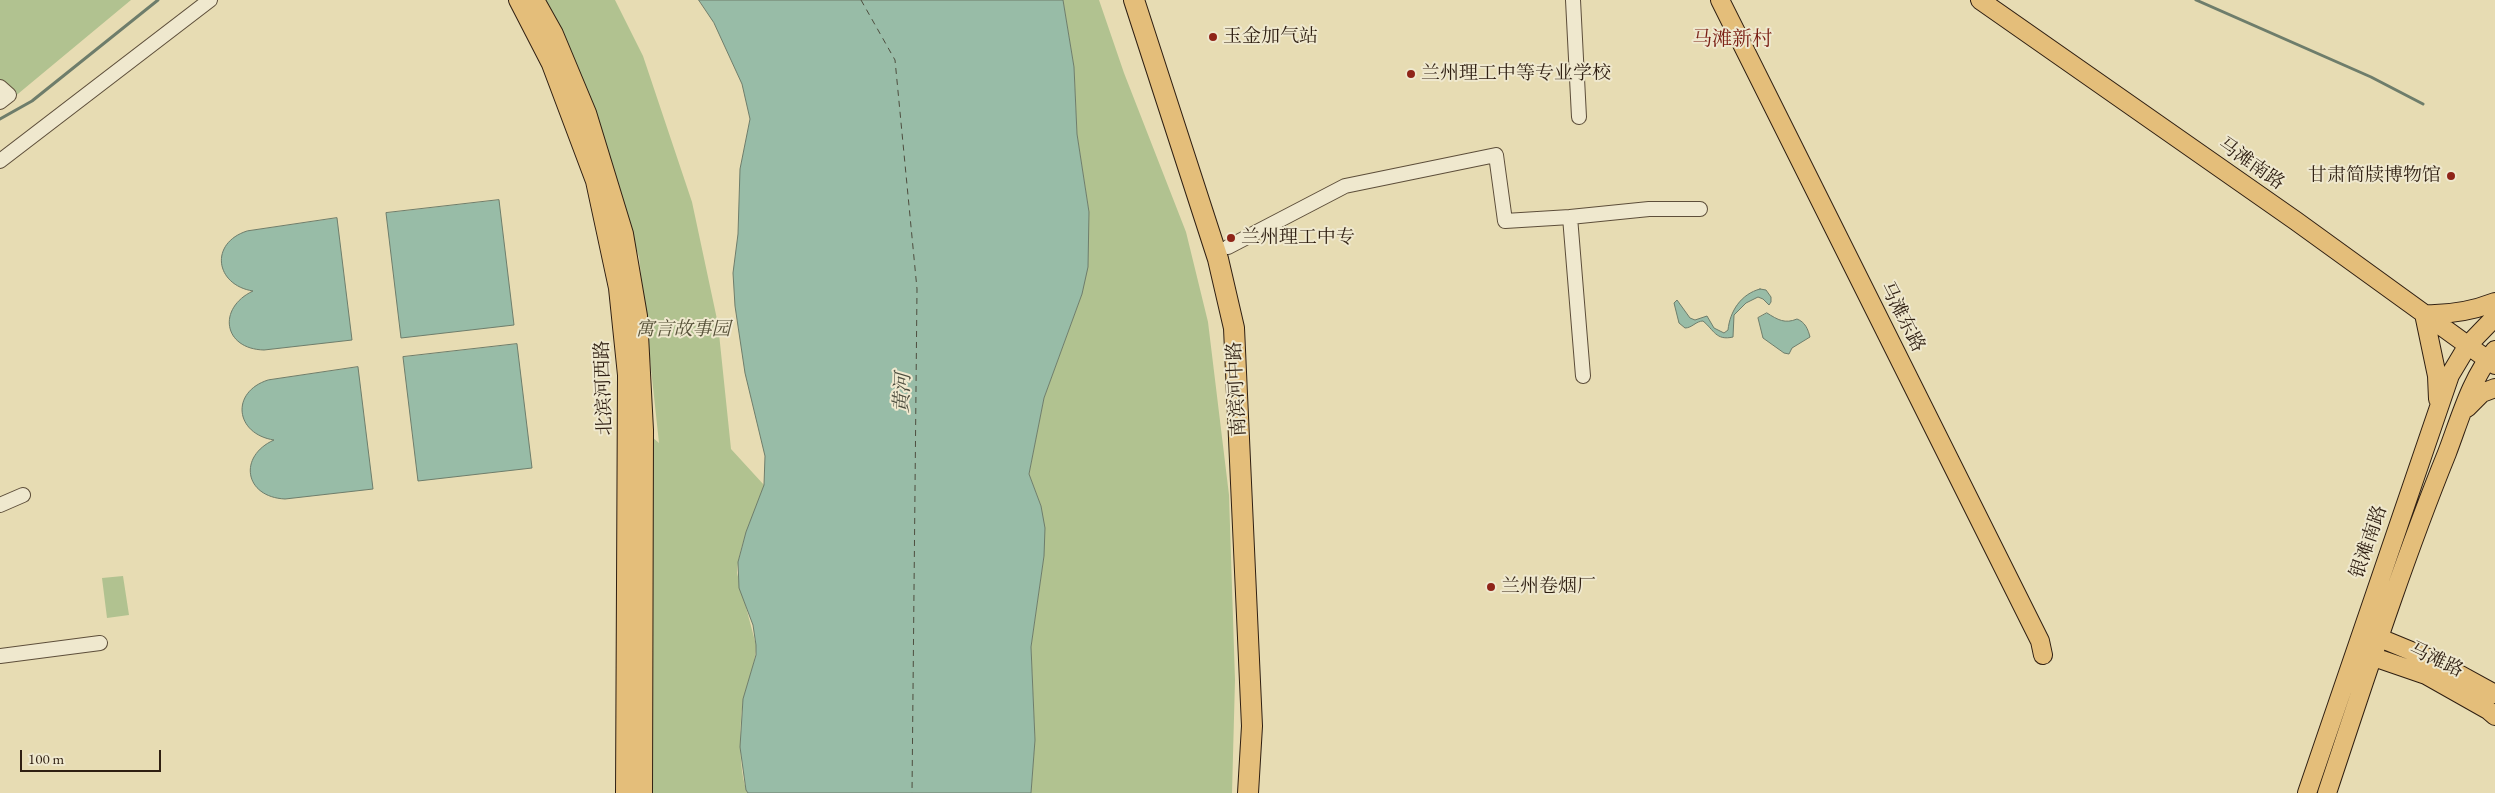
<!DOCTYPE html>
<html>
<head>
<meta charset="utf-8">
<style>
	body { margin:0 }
	#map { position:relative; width:2495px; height:793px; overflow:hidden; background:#e7dcb3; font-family:"EB Garamond",serif }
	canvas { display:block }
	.scale { position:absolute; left:20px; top:750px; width:141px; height:22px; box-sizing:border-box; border:2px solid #2f1f12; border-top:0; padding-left:6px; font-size:15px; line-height:18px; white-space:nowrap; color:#2f1f12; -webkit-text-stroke:4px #efe8ce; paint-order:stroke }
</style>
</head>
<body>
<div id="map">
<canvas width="2495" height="793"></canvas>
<div class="scale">100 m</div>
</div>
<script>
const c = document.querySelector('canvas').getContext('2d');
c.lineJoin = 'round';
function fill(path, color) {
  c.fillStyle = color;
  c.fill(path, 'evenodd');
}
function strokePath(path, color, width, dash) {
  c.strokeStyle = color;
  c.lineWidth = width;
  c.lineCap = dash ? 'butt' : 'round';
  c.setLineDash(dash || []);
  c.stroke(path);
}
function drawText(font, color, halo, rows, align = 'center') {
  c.font = font + ' "EB Garamond","Noto Serif SC",serif';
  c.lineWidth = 4;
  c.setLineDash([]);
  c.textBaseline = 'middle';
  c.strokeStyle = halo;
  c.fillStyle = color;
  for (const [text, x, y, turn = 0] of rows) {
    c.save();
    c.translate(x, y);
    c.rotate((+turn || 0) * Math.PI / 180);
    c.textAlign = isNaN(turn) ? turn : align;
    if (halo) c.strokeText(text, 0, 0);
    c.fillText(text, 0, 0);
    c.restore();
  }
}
fill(new Path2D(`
	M0,0H131L13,98L0,86Z
	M542,0H615L643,56L692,202L718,324L731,449L764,485C755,515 739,542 737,573L756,645C756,663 748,679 744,697C739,718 738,774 748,793H643L644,430L659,443L639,257L572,53Z
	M1063,0H1099L1124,73L1186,232L1208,322L1229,495L1235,680L1232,793H1031L1035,740L1031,647L1044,556L1041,506L1029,474L1044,398L1082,294L1089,212L1077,134L1074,67Z
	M123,576L129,615L107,618L102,578Z`), '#b1c290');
const water = new Path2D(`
	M699,0H1063L1074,67L1077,134L1089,212L1088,267L1082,294L1044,398L1029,474L1041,506L1045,528L1044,556L1031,647L1035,740L1031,793H748L746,790L740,747L743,699L756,655V645L753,625L739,588L738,562L746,532L764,485L765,456L745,373L735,306L733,273L738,234L740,169L750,119L742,84L714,23Z
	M499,200L514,325L401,338L386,213Z
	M337,218L352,340L264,350C223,349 217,308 253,291C215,285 209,243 247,231Z
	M1760,289L1766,290L1771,297V302L1769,305L1763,299L1758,297L1746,303L1734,315L1733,337C1716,341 1714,330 1703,321C1696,321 1692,328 1685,328L1679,323L1674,303L1677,300L1690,318L1695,320L1707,316L1714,328L1724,333L1728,330C1730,311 1741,294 1760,289Z
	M1767,313C1778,320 1785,324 1797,319C1805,322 1808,329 1810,337L1792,348L1789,354L1784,353L1763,338L1758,318Z
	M517,344L532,468L418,481L403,357Z
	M358,367L373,489L285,499C244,497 238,456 274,440C235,434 230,392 268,380Z`);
fill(water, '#98bca7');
strokePath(water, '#6e7d6b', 1);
strokePath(new Path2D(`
	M2196,0L2371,77L2423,104
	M0,119L32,101L158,0`), '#6e7d6b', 3);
strokePath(new Path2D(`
	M861,0L895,60L917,289L912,793`), '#4e4e3f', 1, [6, 5]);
const minor = new Path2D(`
	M1573,0L1579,117
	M0,87L9,95L0,102
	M0,161L210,0
	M1228,247L1345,186L1496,155L1505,221L1570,217
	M1583,376L1570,217L1649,209H1700
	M0,505L23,495
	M0,656L100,643`);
const major = new Path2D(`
	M518,0L551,64L595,181L618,288L627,375L625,793
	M535,0L554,34L587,113L624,234L638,316L644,430L643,793
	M1720,0L2040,641L2043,655
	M1980,0L2296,221L2495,365
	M2438,399L2437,376L2424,314C2449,315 2472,311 2495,302
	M2467,408L2482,393L2495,388
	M2370,634L2433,660L2495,694
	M2362,653L2426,675L2488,710L2495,716
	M2307,793L2450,375L2468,345L2495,317
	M2327,793C2365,679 2402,564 2447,453C2460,419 2471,378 2495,350`);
const highway = new Path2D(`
	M1134,0L1218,259L1234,328L1252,726L1248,793`);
strokePath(minor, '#5d4e3a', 16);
strokePath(major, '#2f1f12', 20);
strokePath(highway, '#2f1f12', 22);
strokePath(minor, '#efe8ce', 14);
strokePath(major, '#e4be7a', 18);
strokePath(highway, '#e4be7a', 20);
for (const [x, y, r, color] of [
	[1213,37,5,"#8f2418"],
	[1411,74,5,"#8f2418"],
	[2451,176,5,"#8f2418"],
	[1231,238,5,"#8f2418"],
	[1491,587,5,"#8f2418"]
]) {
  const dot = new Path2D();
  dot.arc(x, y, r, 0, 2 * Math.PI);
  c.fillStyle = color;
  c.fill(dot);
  strokePath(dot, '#efe8ce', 2);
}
drawText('19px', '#2f1f12', '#efe8ce', [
	["玉金加气站",1223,37],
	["兰州理工中等专业学校",1421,74],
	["甘肃简牍博物馆",2441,176,"right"],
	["兰州理工中专",1241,238],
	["兰州卷烟厂",1501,587]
], 'left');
drawText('19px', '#2f1f12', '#efe8ce', [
	["马滩南路",2251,164,35],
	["马滩东路",1902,317,63],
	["北滨河西路",604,388,-92],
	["南滨河中路",1237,389,-93],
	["银滩南路",2369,542,-71],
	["马滩路",2436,660,25]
]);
drawText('italic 19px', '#565038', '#efe8ce', [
	["寓言故事园",683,330]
]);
drawText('20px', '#7a1f14', '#efe8ce', [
	["马滩新村",1732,40]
]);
drawText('italic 20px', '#4e4e3f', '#efe8ce', [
	["黄河",903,393,-87]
]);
</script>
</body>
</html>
